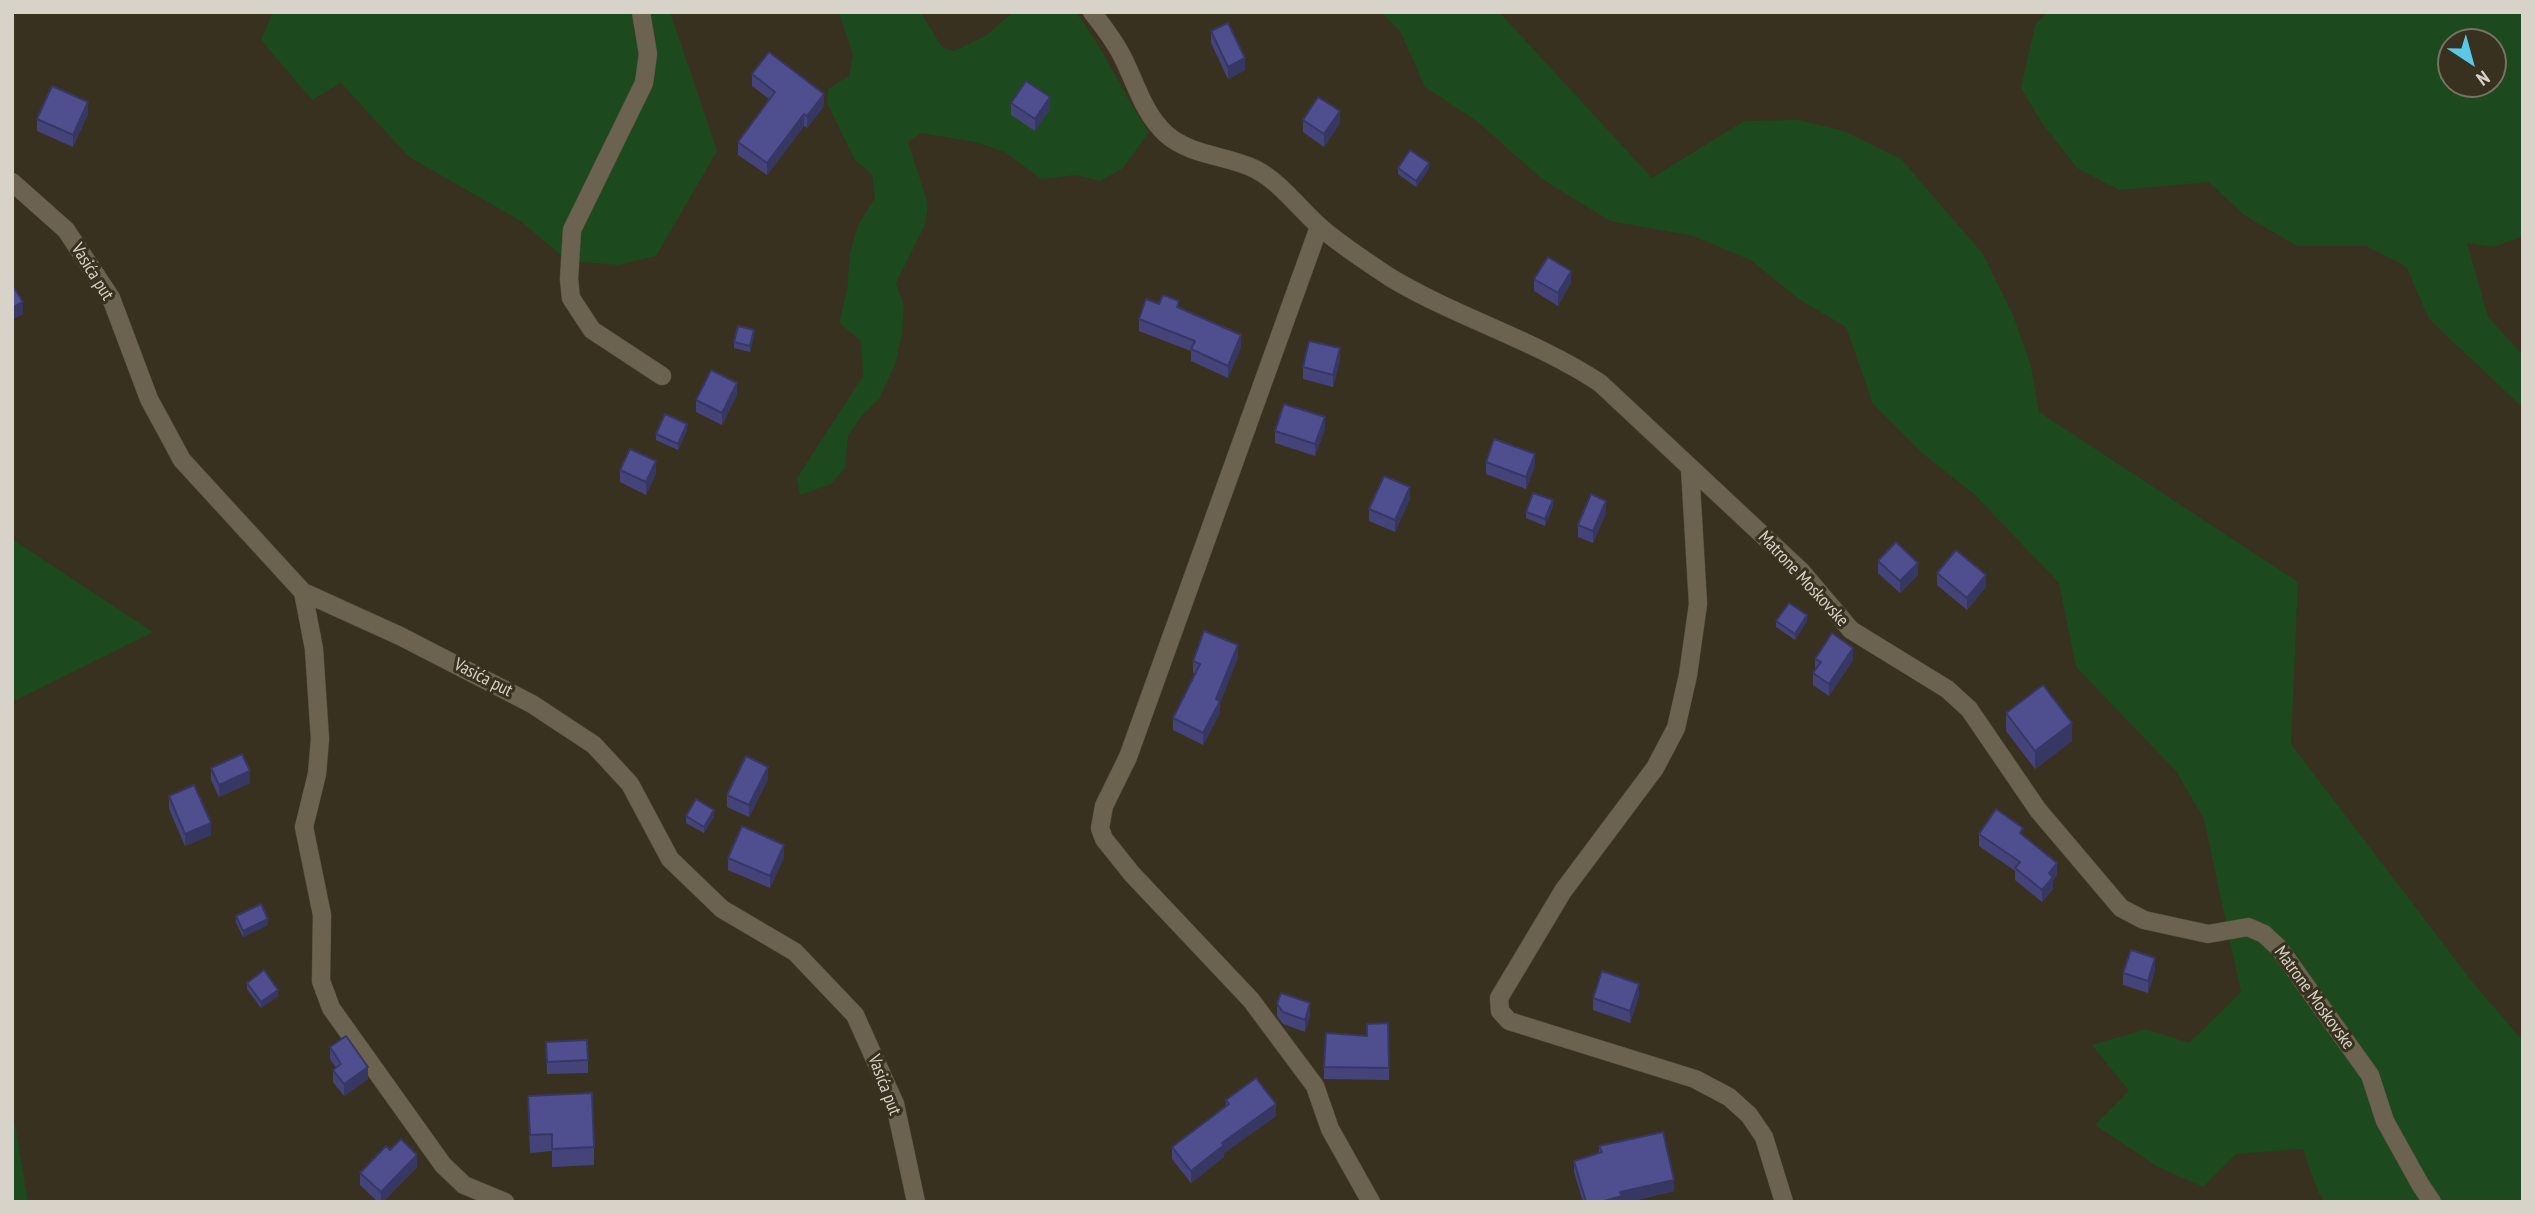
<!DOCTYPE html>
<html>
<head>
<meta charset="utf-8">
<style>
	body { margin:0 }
	#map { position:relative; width:2535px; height:1214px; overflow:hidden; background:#39311f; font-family:"PT Sans Narrow",sans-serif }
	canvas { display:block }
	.frame { position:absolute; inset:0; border:14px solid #d8d3c8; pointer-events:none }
	.north { position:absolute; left:2437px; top:28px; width:70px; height:70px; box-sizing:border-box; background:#39311f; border:2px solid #797263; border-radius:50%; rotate:144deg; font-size:19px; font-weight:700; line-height:28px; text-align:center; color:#d8d3c8 }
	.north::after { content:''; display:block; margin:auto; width:24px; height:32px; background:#5bc8e7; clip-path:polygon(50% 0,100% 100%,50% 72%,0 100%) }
</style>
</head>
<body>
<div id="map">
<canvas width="2535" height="1214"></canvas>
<div class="frame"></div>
<div class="north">N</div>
</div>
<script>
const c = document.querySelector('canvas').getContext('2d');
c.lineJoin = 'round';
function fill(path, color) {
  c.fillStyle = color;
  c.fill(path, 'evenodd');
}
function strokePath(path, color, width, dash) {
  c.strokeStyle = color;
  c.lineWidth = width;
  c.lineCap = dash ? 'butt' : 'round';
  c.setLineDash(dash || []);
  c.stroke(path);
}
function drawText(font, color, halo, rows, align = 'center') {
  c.font = font + ' "PT Sans Narrow",sans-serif';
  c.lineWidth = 6;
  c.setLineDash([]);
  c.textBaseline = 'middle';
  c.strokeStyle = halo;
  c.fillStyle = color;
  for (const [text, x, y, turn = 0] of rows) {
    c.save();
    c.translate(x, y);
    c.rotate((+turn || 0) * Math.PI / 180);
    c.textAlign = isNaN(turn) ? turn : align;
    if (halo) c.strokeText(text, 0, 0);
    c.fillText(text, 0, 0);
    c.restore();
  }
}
fill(new Path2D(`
	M273,12H670L717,151L656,256L619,265L568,261L519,220L409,157L341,83L312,100L261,40Z
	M839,12H920L942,47L954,51L987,35L1013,12H1076C1105,50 1122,93 1149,132L1123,168L1100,181L1076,175L1041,179L1005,152L975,142L921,133L908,142L928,204L925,225L896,283L904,305L902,333L895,365L879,399L862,415L848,436L845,468L831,484L800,495L797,478L863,376L861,341L839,323L847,290L850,253L859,223L875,198L872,175L855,160L827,103L828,89L849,76L853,55Z
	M1381,12H1499L1652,178L1744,121L1799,120L1844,131L1901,159L1983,254L2013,315L2031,366L2039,412L2298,582L2291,744L2474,984L2523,1041V1202H2325L2318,1192L2303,1149L2236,1154L2203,1187L2158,1167L2095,1125L2129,1091L2092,1045L2146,1029L2189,1043L2241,992L2204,819L2176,771L2076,667L2059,583L1975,495L1922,453L1873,404L1846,327L1800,300L1752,261L1694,236L1610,221L1542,179L1478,122L1425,87L1401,33Z
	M2048,12H2523V236L2494,247L2467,243L2488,317L2523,355V408L2429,319L2406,266L2366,246H2297L2244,215L2209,182L2119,190L2077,168L2042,123L2021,88L2035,25ZM2493,42V84H2451V42Z
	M12,539L153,632L12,702Z
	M12,1106L28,1202H12Z`), '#1c491d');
const minor = new Path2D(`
	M641,12L648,54L644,83L572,230L569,279L571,298L592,330L662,376
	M1092,12C1103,26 1114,40 1122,56C1136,83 1143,113 1166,134C1191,156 1226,155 1255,169C1280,182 1297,206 1318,225C1336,242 1370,264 1391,278C1458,318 1535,340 1600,383L1801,571L1851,630L1947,689L1969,709L2038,810L2121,908L2144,920L2208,934L2248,927L2264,934L2279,948L2370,1075L2385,1121L2420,1184L2432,1202
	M12,182L66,230L111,298L149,399L182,460L303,592L400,636L532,704L594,745L630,784L670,859L722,909L795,952L855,1015L895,1104L916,1202
	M1319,227L1128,757L1104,806L1100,828L1104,839L1132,874L1251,1000L1315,1086L1330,1129L1371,1202
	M1690,468L1698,604L1688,675L1676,728L1655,768L1563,891L1499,998L1500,1011L1509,1021L1695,1079L1729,1097L1749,1115L1764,1137L1784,1202
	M303,592L314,649L320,739L317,774L304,827L322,915L321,981L331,1008L443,1165L464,1185L505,1202`);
strokePath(minor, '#544d3e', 19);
strokePath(minor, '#6b624f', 18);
fill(new Path2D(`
	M1211,31L1245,70L1228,79L1211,43Z
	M752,74L824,106L807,128L804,126L767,175L738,155V142L769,99L752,86Z
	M1011,103L1050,109L1035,131L1011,115Z
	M88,114L73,147L37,131V119Z
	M1303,120L1340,123L1324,147L1303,132Z
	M1398,168L1429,169L1416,187L1398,174Z
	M1534,279L1571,283L1558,306L1534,291Z
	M1159,304L1241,347L1228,378L1191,361V351L1139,331V319Z
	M754,336L750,352L734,348V342Z
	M1340,360L1333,387L1303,379V367Z
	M737,395L722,425L696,412V400Z
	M1325,429L1315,456L1275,443V431Z
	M687,430L678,450L656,440V434Z
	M1486,462L1535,466L1526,489L1486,474Z
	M620,470L656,473L646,495L620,482Z
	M1410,499L1395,532L1369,521V509Z
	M1553,506L1545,526L1526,518V512Z
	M1606,513L1593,543L1578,537V525Z
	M1878,561L1918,575L1900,593L1878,573Z
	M1937,573L1986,587L1967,610L1937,585Z
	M1776,621H1807L1795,640L1776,627Z
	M1238,657L1220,703V713L1203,745L1173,730V718L1195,674L1193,673V661Z
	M1815,659L1853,660L1829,696L1813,685V673L1815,670Z
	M2006,713L2072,741L2035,769L2006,731Z
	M211,768L250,783L219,797L211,780Z
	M768,779L749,817L727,807V795Z
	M169,796L211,835L185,846L169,809Z
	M686,816H714L704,833L686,823Z
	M1979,834L2023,836L2057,875L2053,880V889L2042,902L2015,880V871L1979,846Z
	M784,857L770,888L728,870V858Z
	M236,916L268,925L243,937L236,922Z
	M2155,970L2148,993L2123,985V973Z
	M247,983L278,996L261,1008L247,989Z
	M1639,996L1630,1023L1593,1010V998Z
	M1277,1004L1310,1015L1305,1032L1283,1024L1277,1016Z
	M546,1042L588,1060V1073L547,1074Z
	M330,1047L368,1079L344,1096L333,1082V1070L336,1068L330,1059Z
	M1324,1067L1389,1068V1080L1324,1079Z
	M528,1096L594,1147V1165L552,1167V1151L530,1153Z
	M1226,1100L1276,1116L1224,1153V1157L1191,1183L1172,1159V1147L1226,1105Z
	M1599,1146L1674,1191L1628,1202H1583L1574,1172V1161L1599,1153Z
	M390,1150L417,1167L383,1202H378L360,1185V1173Z`), '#44447b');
fill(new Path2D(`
	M1245,58V70L1228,79V67Z
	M824,94V106L807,128V116Z
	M1050,97V109L1035,131V119Z
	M88,102V114L73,147V135Z
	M1340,111V123L1324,147V134Z
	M804,114V126L767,175V163Z
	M1429,163V169L1416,187V181Z
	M1571,271V283L1558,306V293Z
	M23,302V314L12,320V308Z
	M754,330V336L750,352V346Z
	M1241,335V347L1228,378V366Z
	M1340,348V360L1333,387V375Z
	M737,383V395L722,425V413Z
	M1325,417V429L1315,456V444Z
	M687,424V430L678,450V444Z
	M1535,454V466L1526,489V477Z
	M656,461V473L646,495V482Z
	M1410,487V499L1395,532V520Z
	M1553,500V506L1545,526V519Z
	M1606,501V513L1593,543V531Z
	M1918,563V575L1900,593V581Z
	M1986,575V587L1967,610V598Z
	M1807,615V621L1795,640V634Z
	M1238,645V657L1220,703V713L1203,745V733Z
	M1853,648V660L1829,696V684Z
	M2072,723V741L2035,769V751Z
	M768,767V779L749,817V805Z
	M250,771V783L219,797V785Z
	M714,810V816L704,833V827Z
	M211,823V835L185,846V834Z
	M784,845V857L770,888V876Z
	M2057,863V875L2053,880V889L2042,902V890L2049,873Z
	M268,919V925L243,937V931Z
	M2155,958V970L2148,993V981Z
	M1639,984V996L1630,1023V1011Z
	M278,990V996L261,1008V1002Z
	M1310,1003V1015L1305,1032V1020Z
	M368,1067V1079L344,1096V1084Z
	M1276,1104V1116L1224,1153V1157L1191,1183V1171L1222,1143Z
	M417,1155V1167L383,1202H381V1192Z
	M1674,1180V1191L1628,1202H1601L1620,1192Z`), '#373764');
const building = new Path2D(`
	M1228,23L1245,58L1228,67L1211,31Z
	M769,52L824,94L807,116L804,114L767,163L738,142L775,92L752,74Z
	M1026,81L1050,97L1035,119L1011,103Z
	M52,86L88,102L73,135L37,119Z
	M1318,97L1340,111L1324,134L1303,120Z
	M1410,150L1429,163L1416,181L1398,168Z
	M1548,257L1571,271L1558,293L1534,279Z
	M12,285L23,302L12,308Z
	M1163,295L1179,301L1177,307L1241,335L1228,366L1191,349L1195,341L1139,319L1146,299L1159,304Z
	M738,326L754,330L750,346L734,342Z
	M1309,341L1340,348L1333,375L1303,367Z
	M711,370L737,383L722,413L696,400Z
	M1284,404L1325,417L1315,444L1275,431Z
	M665,414L687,424L678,444L656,434Z
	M1494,439L1535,454L1526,477L1486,462Z
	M630,449L656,461L646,482L620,470Z
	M1384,476L1410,487L1395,520L1369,509Z
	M1533,493L1553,500L1545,519L1526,512Z
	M1591,494L1606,501L1593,531L1578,525Z
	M1896,542L1918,563L1900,581L1878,561Z
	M1956,550L1986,575L1967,598L1937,573Z
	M1789,603L1807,615L1795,634L1776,621Z
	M1204,631L1238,645L1216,699L1220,701L1203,733L1173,718L1200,664L1193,661Z
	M1832,633L1853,648L1829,684L1813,673L1821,662L1815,659Z
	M2043,685L2072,723L2035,751L2006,713Z
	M242,754L250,771L219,785L211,768Z
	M746,756L768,767L749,805L727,795Z
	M194,785L211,823L185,834L169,796Z
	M696,799L714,810L704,827L686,816Z
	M1996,809L2023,828L2020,833L2057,863L2049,873L2053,877L2042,890L2015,868L2020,862L1979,834Z
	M742,826L784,845L770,876L728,858Z
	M261,904L268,919L243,931L236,916Z
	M2131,950L2155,958L2148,981L2123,973Z
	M264,970L278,990L261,1002L247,983Z
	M1602,971L1639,984L1630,1011L1593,998Z
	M1281,993L1310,1003L1305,1020L1283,1012L1277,1004Z
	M1388,1023L1389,1068L1324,1067L1326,1033L1367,1036V1024Z
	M346,1036L368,1067L344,1084L333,1070L341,1064L330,1047Z
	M587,1040L588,1060L547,1062L546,1042Z
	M1256,1078L1276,1104L1222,1143L1224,1145L1191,1171L1172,1147L1229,1104L1226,1100Z
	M592,1093L594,1147L552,1149V1134L530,1135L528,1096Z
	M1663,1132L1674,1180L1620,1192L1622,1196L1601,1202H1586L1574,1161L1602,1152L1599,1146Z
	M401,1139L417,1155L381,1192L360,1173L386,1146L390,1150Z`);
fill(building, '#4f4f8f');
strokePath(building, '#373764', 2);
drawText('18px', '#d8d3c8', '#39311f', [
	["Vasića put",92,272,58],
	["Matrone Moskovske",1803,579,47],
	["Vasića put",483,678,27],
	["Matrone Moskovske",2314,998,54],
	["Vasića put",884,1085,69]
]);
</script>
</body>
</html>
